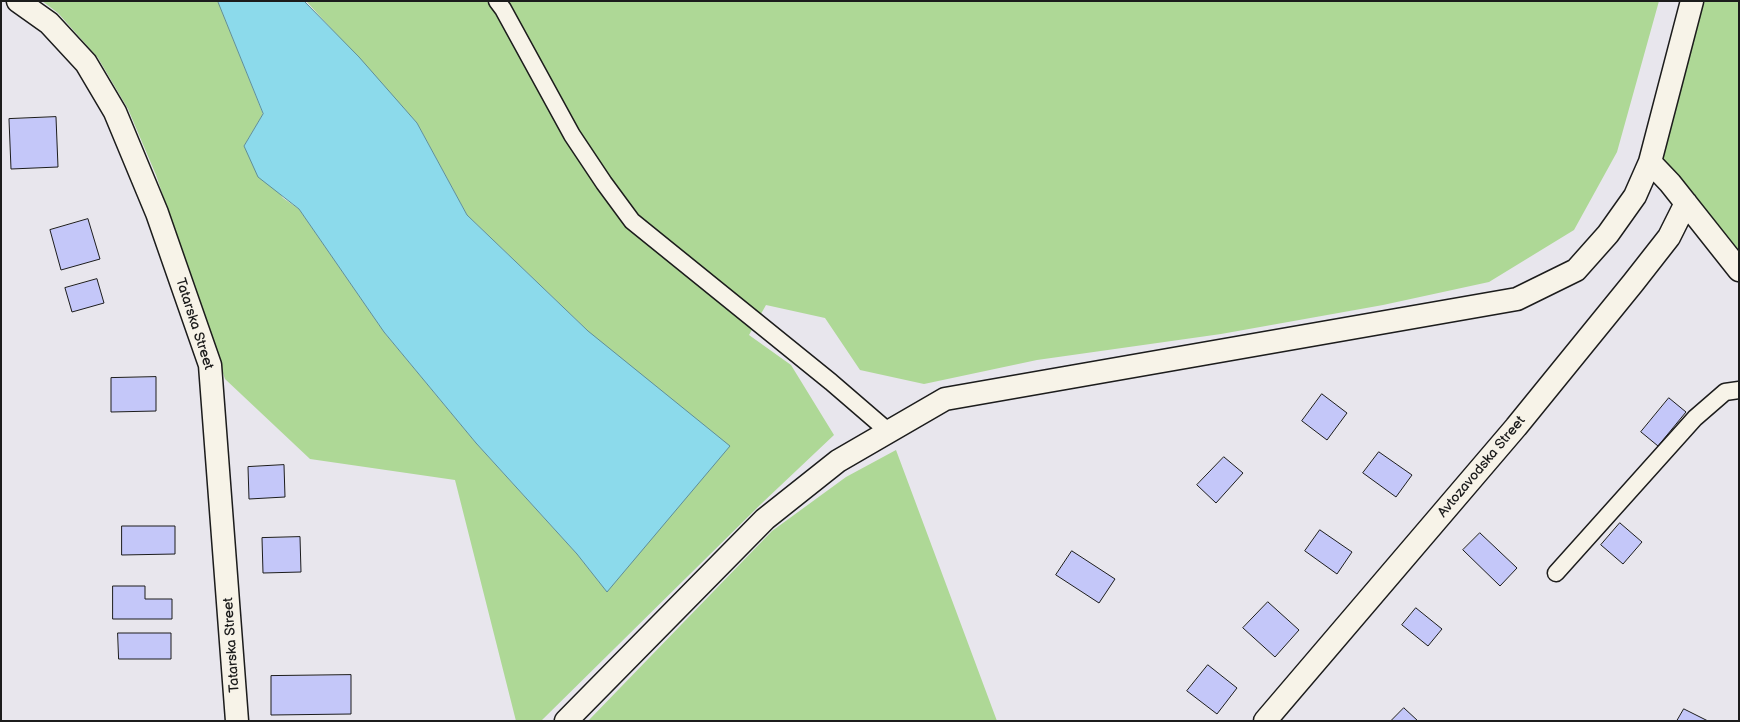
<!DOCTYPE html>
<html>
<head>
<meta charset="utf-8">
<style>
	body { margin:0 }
	#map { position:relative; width:1740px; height:722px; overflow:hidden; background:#e8e6ed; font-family:"Balsamiq Sans",sans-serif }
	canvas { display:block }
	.frame { position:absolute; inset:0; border:2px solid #1c1c1c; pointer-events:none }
</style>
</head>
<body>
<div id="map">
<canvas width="1740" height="722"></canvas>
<div class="frame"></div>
</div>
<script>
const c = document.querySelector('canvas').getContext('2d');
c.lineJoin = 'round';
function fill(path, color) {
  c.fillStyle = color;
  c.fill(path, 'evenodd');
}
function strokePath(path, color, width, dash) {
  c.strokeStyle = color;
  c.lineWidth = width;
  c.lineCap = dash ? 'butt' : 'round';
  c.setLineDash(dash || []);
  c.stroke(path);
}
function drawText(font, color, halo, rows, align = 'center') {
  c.font = font + ' "Balsamiq Sans",sans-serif';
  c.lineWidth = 3;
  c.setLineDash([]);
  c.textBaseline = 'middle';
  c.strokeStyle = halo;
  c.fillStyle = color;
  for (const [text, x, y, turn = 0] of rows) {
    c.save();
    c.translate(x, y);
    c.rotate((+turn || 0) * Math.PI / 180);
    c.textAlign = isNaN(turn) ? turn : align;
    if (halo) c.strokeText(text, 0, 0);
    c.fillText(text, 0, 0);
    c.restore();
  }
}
fill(new Path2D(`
	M42,1H218L263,114L244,146L283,198L299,209L384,332L476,443L577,554L607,591L588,331L467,215L417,123L306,1H1659L1617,152L1574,230L1489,282L1383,305L1221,334L1037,360L924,384L860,370L825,318L766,305L749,335L791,365L834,435L761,504L541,721H516L455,480L310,459L225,379L156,175L128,109L98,58L58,13Z
	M1692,1H1739V270L1650,162Z
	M896,450L997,721H588L772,531L846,477Z`), '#aed896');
const water = new Path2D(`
	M218,1H304L359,57L417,123L467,215L588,331L730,446L607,592L577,554L476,443L384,332L299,209L258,177L244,146L263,114Z`);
fill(water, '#8cdaeb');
strokePath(water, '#5f8e98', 1);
const building = new Path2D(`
	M56,117L58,167L11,169L9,119Z
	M88,219L100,259L61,270L50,230Z
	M97,279L104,303L72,312L65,288Z
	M156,377V411L111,412V378Z
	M1322,394L1347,413L1327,440L1302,421Z
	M1669,398L1686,412L1658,446L1641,432Z
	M1379,452L1412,475L1396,497L1363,473Z
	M1224,457L1243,473L1216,503L1197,485Z
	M284,465L285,497L249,499L248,467Z
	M1620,523L1642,542L1623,564L1601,545Z
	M122,526H175V554L122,555Z
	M1320,530L1352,552L1337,574L1305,551Z
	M1480,533L1517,568L1500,586L1463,550Z
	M300,537L301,572L263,573L262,538Z
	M1072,551L1115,579L1099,603L1056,575Z
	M113,586H145V599H172V619H113Z
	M1268,602L1299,630L1275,657L1243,628Z
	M1416,608L1442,629L1428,646L1402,625Z
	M118,633H171V659H119Z
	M1208,665L1237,688L1217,714L1187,691Z
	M351,675V714L271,715V676Z
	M1404,708L1418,721H1391Z
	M1684,709L1708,721H1677Z`);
fill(building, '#c4c7f9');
strokePath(building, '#1c1c1c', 1);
const lane = new Path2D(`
	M497,1L503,9L572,135L604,183L632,221L831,382L889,432
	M1556,573L1695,418L1725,392L1739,390`);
const street = new Path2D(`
	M18,1L49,23L86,63L115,112L157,213L210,365L237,721
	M1650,162L1670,183L1739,270
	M566,721L765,519L838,461L945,399L1517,299L1576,270L1608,234L1635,196L1650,162L1692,1
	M1265,721L1516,427L1633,283L1669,237L1686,203`);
strokePath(lane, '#1c1c1c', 19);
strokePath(street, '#1c1c1c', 25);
strokePath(lane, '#f7f3e8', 16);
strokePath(street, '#f7f3e8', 22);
drawText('14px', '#1c1c1c', '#f7f3e8', [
	["Tatarska Street",194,324,72],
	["Avtozavodska Street",1482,467,-50],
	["Tatarska Street",232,645,-94]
]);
</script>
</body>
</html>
